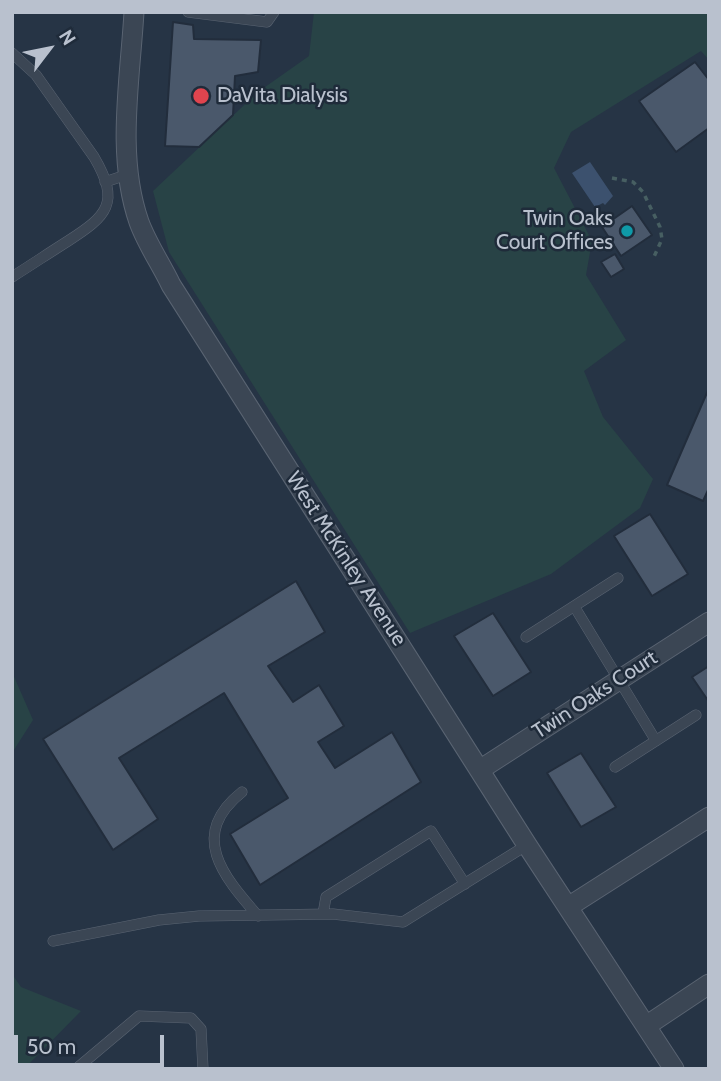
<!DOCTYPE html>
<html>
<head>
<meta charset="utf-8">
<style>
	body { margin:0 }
	#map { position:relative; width:721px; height:1081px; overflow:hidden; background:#263445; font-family:Cabin,sans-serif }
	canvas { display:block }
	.frame { position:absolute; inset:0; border:14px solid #b9c1ce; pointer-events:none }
	.north { position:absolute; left:14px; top:14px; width:70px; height:70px; -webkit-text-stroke:5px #1f2b3a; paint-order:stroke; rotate:58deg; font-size:19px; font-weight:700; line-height:28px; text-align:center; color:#b9c1ce }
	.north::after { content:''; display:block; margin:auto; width:24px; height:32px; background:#b9c1ce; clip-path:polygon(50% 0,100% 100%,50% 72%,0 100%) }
	.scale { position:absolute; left:14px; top:1035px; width:150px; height:32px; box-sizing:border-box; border:4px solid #b9c1ce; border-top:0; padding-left:9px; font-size:21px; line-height:24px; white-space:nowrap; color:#b9c1ce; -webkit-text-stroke:5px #1f2b3a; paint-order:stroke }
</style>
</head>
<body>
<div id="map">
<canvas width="721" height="1081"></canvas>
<div class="frame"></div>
<div class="north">N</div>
<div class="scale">50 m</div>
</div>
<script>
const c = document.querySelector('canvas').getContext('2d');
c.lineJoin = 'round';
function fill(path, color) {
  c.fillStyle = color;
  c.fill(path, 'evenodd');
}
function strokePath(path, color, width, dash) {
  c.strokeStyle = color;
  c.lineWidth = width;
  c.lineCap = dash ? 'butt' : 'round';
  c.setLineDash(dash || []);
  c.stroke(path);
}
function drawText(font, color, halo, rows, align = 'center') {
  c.font = font + ' Cabin,sans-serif';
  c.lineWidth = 5;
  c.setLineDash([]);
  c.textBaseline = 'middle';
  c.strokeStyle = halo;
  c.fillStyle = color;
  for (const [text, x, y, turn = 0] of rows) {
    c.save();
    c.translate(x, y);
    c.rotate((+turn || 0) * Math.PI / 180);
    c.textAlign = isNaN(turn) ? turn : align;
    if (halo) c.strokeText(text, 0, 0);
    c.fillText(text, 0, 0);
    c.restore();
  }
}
fill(new Path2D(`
	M314,12H709V60L701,51L571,132L554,168L592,241L586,275L626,340L584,371L603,417L653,479L640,508L551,574L410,633L169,252L153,191L258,92L309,56Z
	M12,672L33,720L12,753Z
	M12,974L21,987L81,1011L24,1069H12Z`), '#284346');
fill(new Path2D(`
	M590,162L613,196L605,205L603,203L595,207L572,173Z`), '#3c516e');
const building = new Path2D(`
	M173,22L193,25L194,39L261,40L258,72L235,76L233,115L199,147L165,146Z
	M695,62L709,80V128L676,152L639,101Z
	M632,206L652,235L621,256L602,227Z
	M615,254L624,269L611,277L601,262Z
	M709,388V488L703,501L667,485Z
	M650,514L688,574L652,596L614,536Z
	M296,581L325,632L268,666L293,702L319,685L344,726L318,742L335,768L392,732L421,782L260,885L230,834L288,798L224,693L119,758L158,819L113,850L43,739Z
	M493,613L531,672L493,696L454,636Z
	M709,666V702L692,677Z
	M581,753L616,807L581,827L547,773Z`);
fill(building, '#4a586b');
strokePath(building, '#222d3c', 2);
const lane = new Path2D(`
	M188,12L267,22L274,12
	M12,53L36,75L94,157C121,203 107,216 68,241C49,253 31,265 12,277
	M105,182L129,174
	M574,606L656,741
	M526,637L618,578
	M615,767L696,715
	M242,792C188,835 223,876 258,916
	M323,914L326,897L431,831L465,884
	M53,941L159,920L199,916L333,914L403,922L527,845
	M76,1069L139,1016L191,1018L201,1029L203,1069`);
const street = new Path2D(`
	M134,12C130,81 116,156 139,222C147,244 161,264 171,285L527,845L674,1069
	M481,769L709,622
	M568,907L709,817
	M646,1026L709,984`);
strokePath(lane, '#5a6472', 11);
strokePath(street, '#5a6472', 21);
strokePath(new Path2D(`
	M612,178L633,182L643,192L660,227L662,239L653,259`), '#475f62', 3.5, [5, 5]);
strokePath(lane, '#3b4654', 10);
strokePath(street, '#3b4654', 19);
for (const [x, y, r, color] of [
	[201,96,9,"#e0444e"],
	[627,231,7,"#0f9aa8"]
]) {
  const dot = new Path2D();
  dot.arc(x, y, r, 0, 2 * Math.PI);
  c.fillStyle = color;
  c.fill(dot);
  strokePath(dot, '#1f2b3a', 2.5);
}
drawText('21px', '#b9c1ce', '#1f2b3a', [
	["DaVita Dialysis",217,96],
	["Twin Oaks",613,219,"right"],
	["Court Offices",613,243,"right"]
], 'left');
drawText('21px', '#b9c1ce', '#1f2b3a', [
	["West McKinley Avenue",346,559,57],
	["Twin Oaks Court",595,695,-33]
]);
</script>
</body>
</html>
